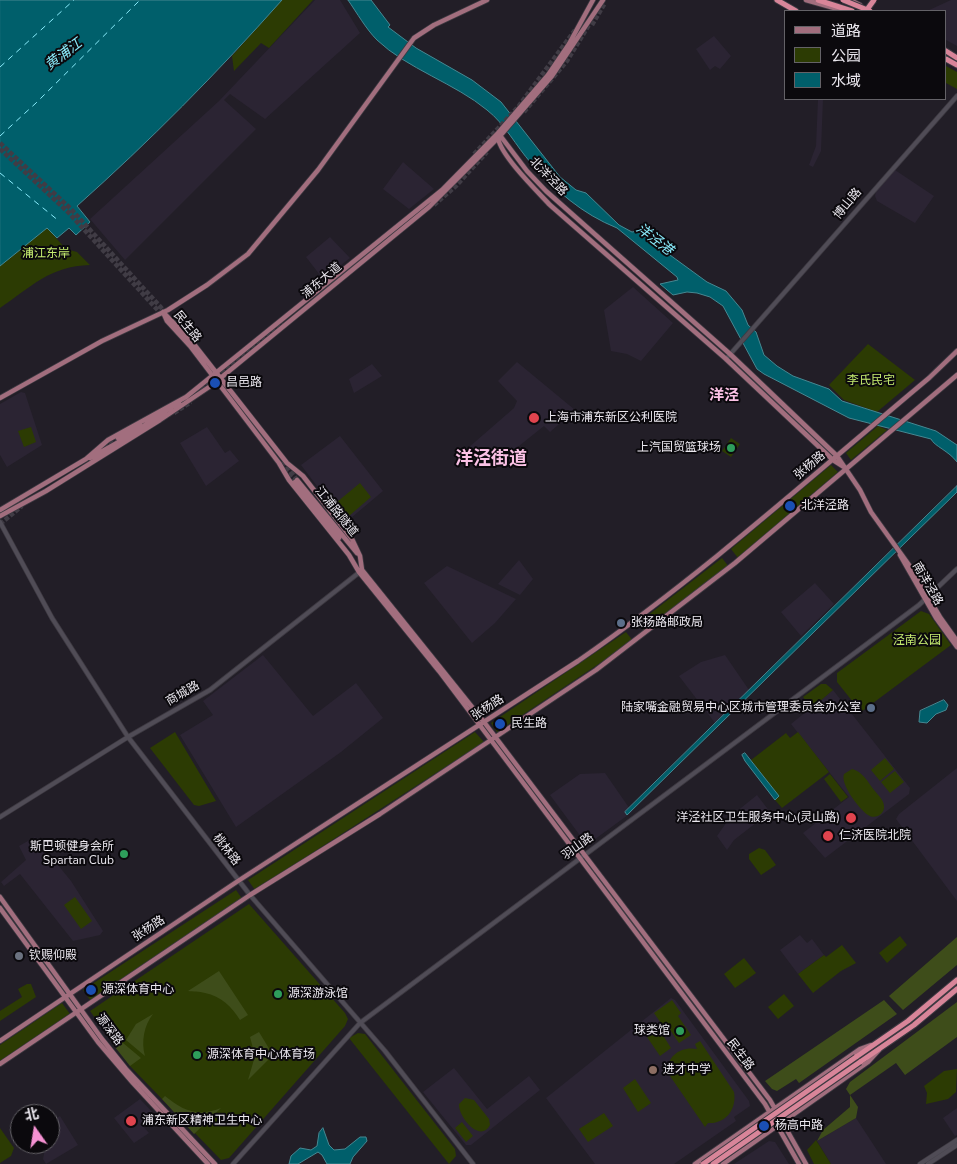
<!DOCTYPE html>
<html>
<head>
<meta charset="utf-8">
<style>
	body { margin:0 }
	#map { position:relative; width:957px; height:1164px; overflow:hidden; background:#221e27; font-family:"Nunito Sans","Noto Sans SC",sans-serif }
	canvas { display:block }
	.legend { position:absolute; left:784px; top:10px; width:162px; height:90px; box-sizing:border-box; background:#0b090d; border:1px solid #646267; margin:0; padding:6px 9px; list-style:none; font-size:15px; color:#eae7ee }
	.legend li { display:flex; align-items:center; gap:10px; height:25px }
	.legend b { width:25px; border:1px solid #646267 }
	.north { position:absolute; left:10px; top:1104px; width:50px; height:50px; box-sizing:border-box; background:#0b090d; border:1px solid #646267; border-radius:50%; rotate:347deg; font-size:14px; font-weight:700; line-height:20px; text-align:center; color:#eae7ee }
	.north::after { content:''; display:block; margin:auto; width:18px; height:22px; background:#f591d2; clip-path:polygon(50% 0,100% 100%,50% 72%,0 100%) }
</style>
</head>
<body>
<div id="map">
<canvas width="957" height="1164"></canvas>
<ul class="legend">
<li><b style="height:6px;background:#a26e7e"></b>道路</li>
<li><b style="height:14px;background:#2c3b03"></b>公园</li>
<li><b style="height:14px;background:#005f6b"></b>水域</li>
</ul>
<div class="north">北</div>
</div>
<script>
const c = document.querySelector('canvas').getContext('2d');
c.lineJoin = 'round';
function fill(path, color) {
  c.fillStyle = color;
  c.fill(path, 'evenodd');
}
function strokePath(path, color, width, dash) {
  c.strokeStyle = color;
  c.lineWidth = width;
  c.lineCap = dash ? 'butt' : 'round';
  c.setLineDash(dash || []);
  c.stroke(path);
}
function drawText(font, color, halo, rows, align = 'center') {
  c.font = font + ' "Nunito Sans","Noto Sans SC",sans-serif';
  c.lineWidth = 4;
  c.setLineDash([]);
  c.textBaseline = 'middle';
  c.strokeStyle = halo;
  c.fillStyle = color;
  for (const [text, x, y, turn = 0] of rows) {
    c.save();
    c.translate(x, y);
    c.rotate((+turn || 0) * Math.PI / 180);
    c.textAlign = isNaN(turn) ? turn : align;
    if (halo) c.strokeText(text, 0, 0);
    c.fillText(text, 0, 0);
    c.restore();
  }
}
fill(new Path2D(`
	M315,0H340L360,33L265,119L230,94L224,100L256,129L125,260L90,219L219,101Z
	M951,0H957V46L946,40V11H927Z
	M714,36L731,56L720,69L715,66L710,70L696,49Z
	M818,99H823L821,151L813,167L809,165L816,146Z
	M403,162L434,189L409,209L383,189Z
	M895,170L934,196L915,223L877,201L875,196L876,191Z
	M330,237L350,258L323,279L306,257Z
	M633,287L673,323L641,361L627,354L611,351L604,310Z
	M517,362L575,410L550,432L544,426L504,458L496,450L479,462L468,448L514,408L517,401L498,381Z
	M372,364L382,376L354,393L349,379Z
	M21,392L25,393L42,445L7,467L0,455V404Z
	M207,427L225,453L230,450L239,461L206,486L180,443Z
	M340,436L383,491L345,523L301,465Z
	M519,560L533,579L520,595L498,584Z
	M447,566L516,599L495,623L472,643L424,583Z
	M815,583L834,604L801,636L781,612Z
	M263,655L313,716L356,683L383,718L341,752L236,827L180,735L213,715L203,701Z
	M725,655L749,690L715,723L679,676L701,662Z
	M833,690L910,788L909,794L825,858L803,833L849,797L791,724Z
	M957,768V901L896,819L899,814Z
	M605,773L632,812L587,845L550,795L580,774Z
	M757,795L770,812L734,840L727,850L717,836L731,816Z
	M35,837L71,881L103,931L100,935L73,941L20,874L4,886L1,882L26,860L19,846Z
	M800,935L807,943L812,939L824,955L798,974L780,950Z
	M671,998L675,1000L749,1101L750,1106L734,1117L736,1121L674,1164H595L546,1098Z
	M454,1068L487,1109L529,1076L540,1090L471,1145H466L423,1092Z
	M140,1099L155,1115L142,1125L149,1133L134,1143L114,1118Z
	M957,1108V1135L955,1136L943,1118Z
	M60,1116L78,1145L46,1164L43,1159L46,1144H50V1122Z
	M856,1118L873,1144L886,1164H831L817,1141Z
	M769,1141L775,1142L789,1164H734Z`), '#2b2433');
fill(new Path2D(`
	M282,0H313L269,48L261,43L234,71L232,56Z
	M946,66L957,72V89L946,83Z
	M47,228L66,249L77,252L90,265C50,266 31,287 0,308V266Z
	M868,344L915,380L877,412L844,400L829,385Z
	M878,426L887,430L851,460L846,453Z
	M31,427L36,442L24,447L18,431Z
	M731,438L740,444L731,457L722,451Z
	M831,465L838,472L738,558L731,549Z
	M360,483L371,497L349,516L337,502Z
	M722,558L729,567L645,632L638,623Z
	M921,611L929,614L951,645L861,712L837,682V673Z
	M626,632L633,641L497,732L491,723Z
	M821,684H826L833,690L812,708L803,697Z
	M175,732L216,801L199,806L194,805L150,748Z
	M475,732L484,742L255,890L248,880Z
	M798,732L829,772L782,808L775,800L779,797L751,760L786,733L790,738Z
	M885,758L894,769L880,781L871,770Z
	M852,769C862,771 868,782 874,790C877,794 884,800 884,806C885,814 875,820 868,815C859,809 840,784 844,774Z
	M895,771L904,782L890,793L881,782Z
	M830,774L848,797L841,802L824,779Z
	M759,848L765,850L776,865L761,875L749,859V854Z
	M236,890L243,900L90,1000L83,990Z
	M75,897L92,921L81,929L64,905Z
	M249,904L345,1013L348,1019L345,1026L229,1158L221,1160L130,1066L90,1011Z
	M900,936L907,945L887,963L879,953Z
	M842,945L856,963L841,971L813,993L798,974L824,955L826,957Z
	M744,958L756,973L735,988L724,974Z
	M27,984H31L36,997L0,1021V1011L22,997L18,989Z
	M784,994L794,1006L778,1019L768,1007Z
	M672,1000L681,1013L678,1016L691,1035L679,1043L666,1024L663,1026L654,1013Z
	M62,1003L70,1014L0,1061V1045Z
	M659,1029L671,1048L660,1056L647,1037Z
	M358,1033L365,1034L455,1149L456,1156L449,1164L349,1038Z
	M700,1041L734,1092C737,1109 726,1124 708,1123L705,1127L668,1073C666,1056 681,1046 697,1049L695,1044Z
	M957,1069L956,1092L948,1099L926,1104L927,1093L924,1086L944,1071Z
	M635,1079L651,1103L638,1112L623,1088Z
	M465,1098L474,1100L489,1119L490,1125C480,1144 458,1116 459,1104Z
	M604,1113L613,1126L588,1142L579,1129Z
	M462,1122L473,1136L466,1142L455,1128Z
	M0,1128L14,1148L11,1156L0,1163Z
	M816,1140L831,1164H814L807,1150Z`), '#2c3b03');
fill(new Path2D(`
	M957,937V965L903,1010L889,996Z
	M219,971L248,1015L240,1020C232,1007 221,996 205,993C199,991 193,992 188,991Z
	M884,1000L897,1014L799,1083L796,1079L777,1091L772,1089L765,1081Z
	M957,1002V1037L905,1075L896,1063L850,1095L858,1107L856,1118L817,1141L823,1130L850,1107V1095L846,1089L850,1082Z
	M153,1014C144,1025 141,1042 145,1056L126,1040L136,1024Z
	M259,1032L273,1055L248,1080L255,1056L250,1037Z
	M111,1042L123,1043L141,1058L130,1066Z
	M165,1096C183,1111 198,1117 221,1108L194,1134L162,1099Z`), '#3e4d1a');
const water = new Path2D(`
	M0,0H282C217,73 150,141 77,206L90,222L76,235L69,228L57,238L47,228L0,266Z
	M348,0H371L390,25L388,27L416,48L472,80L501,102L560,177L576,190L586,193L619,225L632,232L637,231L707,282L726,291L742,310L748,325L756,332L764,355L777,366L793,376L829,389L842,401L936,431L957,445V462C949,451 934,446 931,439L849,418L764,374L757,369L723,306L710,297L697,293L687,292L673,295L660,284L678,280L677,277L617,228C582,214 555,190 531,163C516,146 505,124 487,110C456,84 406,68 377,40C366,29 357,13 348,0Z
	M957,486V492L627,815L625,812Z
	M944,700L948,705L946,710L936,714L927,723L919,722L920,711Z
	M745,753L779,796L775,800L745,761L742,755Z
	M323,1128L329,1145L334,1150L345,1149L360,1137H366L367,1141L353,1157L350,1164H327L322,1155L318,1152L298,1164H289L291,1156L300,1148L311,1150L317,1146L319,1133Z`);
fill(water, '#005f6b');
strokePath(water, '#468892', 1);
strokePath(new Path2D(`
	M0,67L74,0
	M0,136L36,103L140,0
	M0,173L59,221`), '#8aecfc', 1, [6, 5]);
strokePath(new Path2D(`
	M592,25L605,3
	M524,112L567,61L592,20
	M0,143L71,209L167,314
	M0,149L68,212L163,316
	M474,154L518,107L575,30
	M434,205L456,186L487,152
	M206,363L252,422
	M195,392L282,322
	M174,413L191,402
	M98,450L118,438
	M283,461L297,480
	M284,469L295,482
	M0,524L22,506`), '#403c45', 4.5, [4.5, 2]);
const minor = new Path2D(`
	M726,359L957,96
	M0,522L52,618L128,737L250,895L385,1051L473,1164
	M0,817L128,737L210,690L361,571
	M233,1164L360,1023L919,605L957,569
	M920,1164L957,1140
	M928,1164L957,1145`);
const major = new Path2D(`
	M806,0L845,11
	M850,0L860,5
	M499,134L527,171L546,191L730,354L837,456L860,490L871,512L909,565L940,617L957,641
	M498,138C501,156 537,191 550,205L726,359L833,460L844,467
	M163,312L193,343L287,463L303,476L352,539L360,556L362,570L484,722L770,1100L806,1164
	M163,312L167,321L190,346L279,463L289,480L349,555L359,572L439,671L765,1104L799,1164
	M0,398L102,341L168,310L207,285L248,254L318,170L414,38L434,25L487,0
	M118,438L140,425
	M90,458L124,439L179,402
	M297,480L357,553
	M295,482L339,538
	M0,510L86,459L108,440L186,397L442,190L498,133L548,75L569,44L593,0
	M0,516L46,491L160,420L212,385L429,207L500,136L552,76L603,0
	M900,555L936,618L957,647
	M0,897L102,1039L126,1069L215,1164
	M0,908L98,1042L133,1083L208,1164
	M0,1041L238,881L578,661C702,575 813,475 929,378L957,351
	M0,1064L250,895L380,814L596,670L735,563L957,375
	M695,1164L860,1049L871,1045
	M723,1164L868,1062L879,1050`);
const highway = new Path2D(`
	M777,0L796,11
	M818,0L852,11
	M946,51L957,58
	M946,59L957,65
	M856,1057L908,1021L957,980
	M860,1062L914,1025L957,989`);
strokePath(minor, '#3d3941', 5.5);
strokePath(major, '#3d3941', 6);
strokePath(highway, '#3d3941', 7);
strokePath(minor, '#504c56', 4);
strokePath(major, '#a26e7e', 4.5);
strokePath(highway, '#d88599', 5);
const highwayBridge = new Path2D(`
	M843,0L870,11
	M866,11L874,0
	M703,1164L856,1057
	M713,1164L860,1062`);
strokePath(highwayBridge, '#3d3941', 7, []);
strokePath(highwayBridge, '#d88599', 5);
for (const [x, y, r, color] of [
	[215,383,6,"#1a4fb4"],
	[534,418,6,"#e0444e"],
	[731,448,5,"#2e9e5b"],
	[790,506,6,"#1a4fb4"],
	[621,623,5,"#5c6f8a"],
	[871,708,5,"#5c6f8a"],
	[500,724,6,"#1a4fb4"],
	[851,818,6,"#e0444e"],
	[828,836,6,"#e0444e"],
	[124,854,5,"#2e9e5b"],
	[19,956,5,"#6b7280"],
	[91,990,6,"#1a4fb4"],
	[278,994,5,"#2e9e5b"],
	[680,1031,5,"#2e9e5b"],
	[197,1055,5,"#2e9e5b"],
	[653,1070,5,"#8d6e63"],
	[131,1121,6,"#e0444e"],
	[764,1126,6,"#1a4fb4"]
]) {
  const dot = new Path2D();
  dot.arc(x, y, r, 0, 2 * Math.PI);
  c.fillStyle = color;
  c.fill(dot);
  strokePath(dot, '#0b090d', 2);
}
drawText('12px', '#eae7ee', '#0b090d', [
	["北洋泾路",548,177,46],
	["博山路",848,204,-50],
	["浦东大道",322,281,-40],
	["民生路",187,327,51],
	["张杨路",810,466,-40],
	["江浦路隧道",336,512,51],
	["南洋泾路",927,584,60],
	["商城路",183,694,-30],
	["张杨路",488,708,-33],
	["羽山路",578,847,-36],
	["桃林路",226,850,52],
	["张杨路",149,929,-33],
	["源深路",109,1030,53],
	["民生路",740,1055,53]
]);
drawText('12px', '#c6ed70', '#0b090d', [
	["浦江东岸",46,254],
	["李氏民宅",871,381],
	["泾南公园",917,641]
]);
drawText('12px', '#eae7ee', '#0b090d', [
	["昌邑路",226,383],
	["上海市浦东新区公利医院",545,418],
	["上汽国贸篮球场",721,448,"right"],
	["北洋泾路",801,506],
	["张扬路邮政局",631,623],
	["陆家嘴金融贸易中心区城市管理委员会办公室",861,708,"right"],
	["民生路",511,724],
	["洋泾社区卫生服务中心(灵山路)",840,818,"right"],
	["仁济医院北院",839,836],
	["斯巴顿健身会所",114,847,"right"],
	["Spartan Club",114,861,"right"],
	["钦赐仰殿",29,956],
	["源深体育中心",102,990],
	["源深游泳馆",288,994],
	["球类馆",670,1031,"right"],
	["源深体育中心体育场",207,1055],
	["进才中学",663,1070],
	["浦东新区精神卫生中心",142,1121],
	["杨高中路",775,1126]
], 'left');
drawText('italic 14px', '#8aecfc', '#0b090d', [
	["黄浦江",64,55,-37],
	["洋泾港",654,240,37]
]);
drawText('bold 15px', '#fbc1e5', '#0b090d', [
	["洋泾",724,396]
]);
drawText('bold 18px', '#fbc1e5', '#0b090d', [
	["洋泾街道",491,460]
]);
</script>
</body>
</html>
